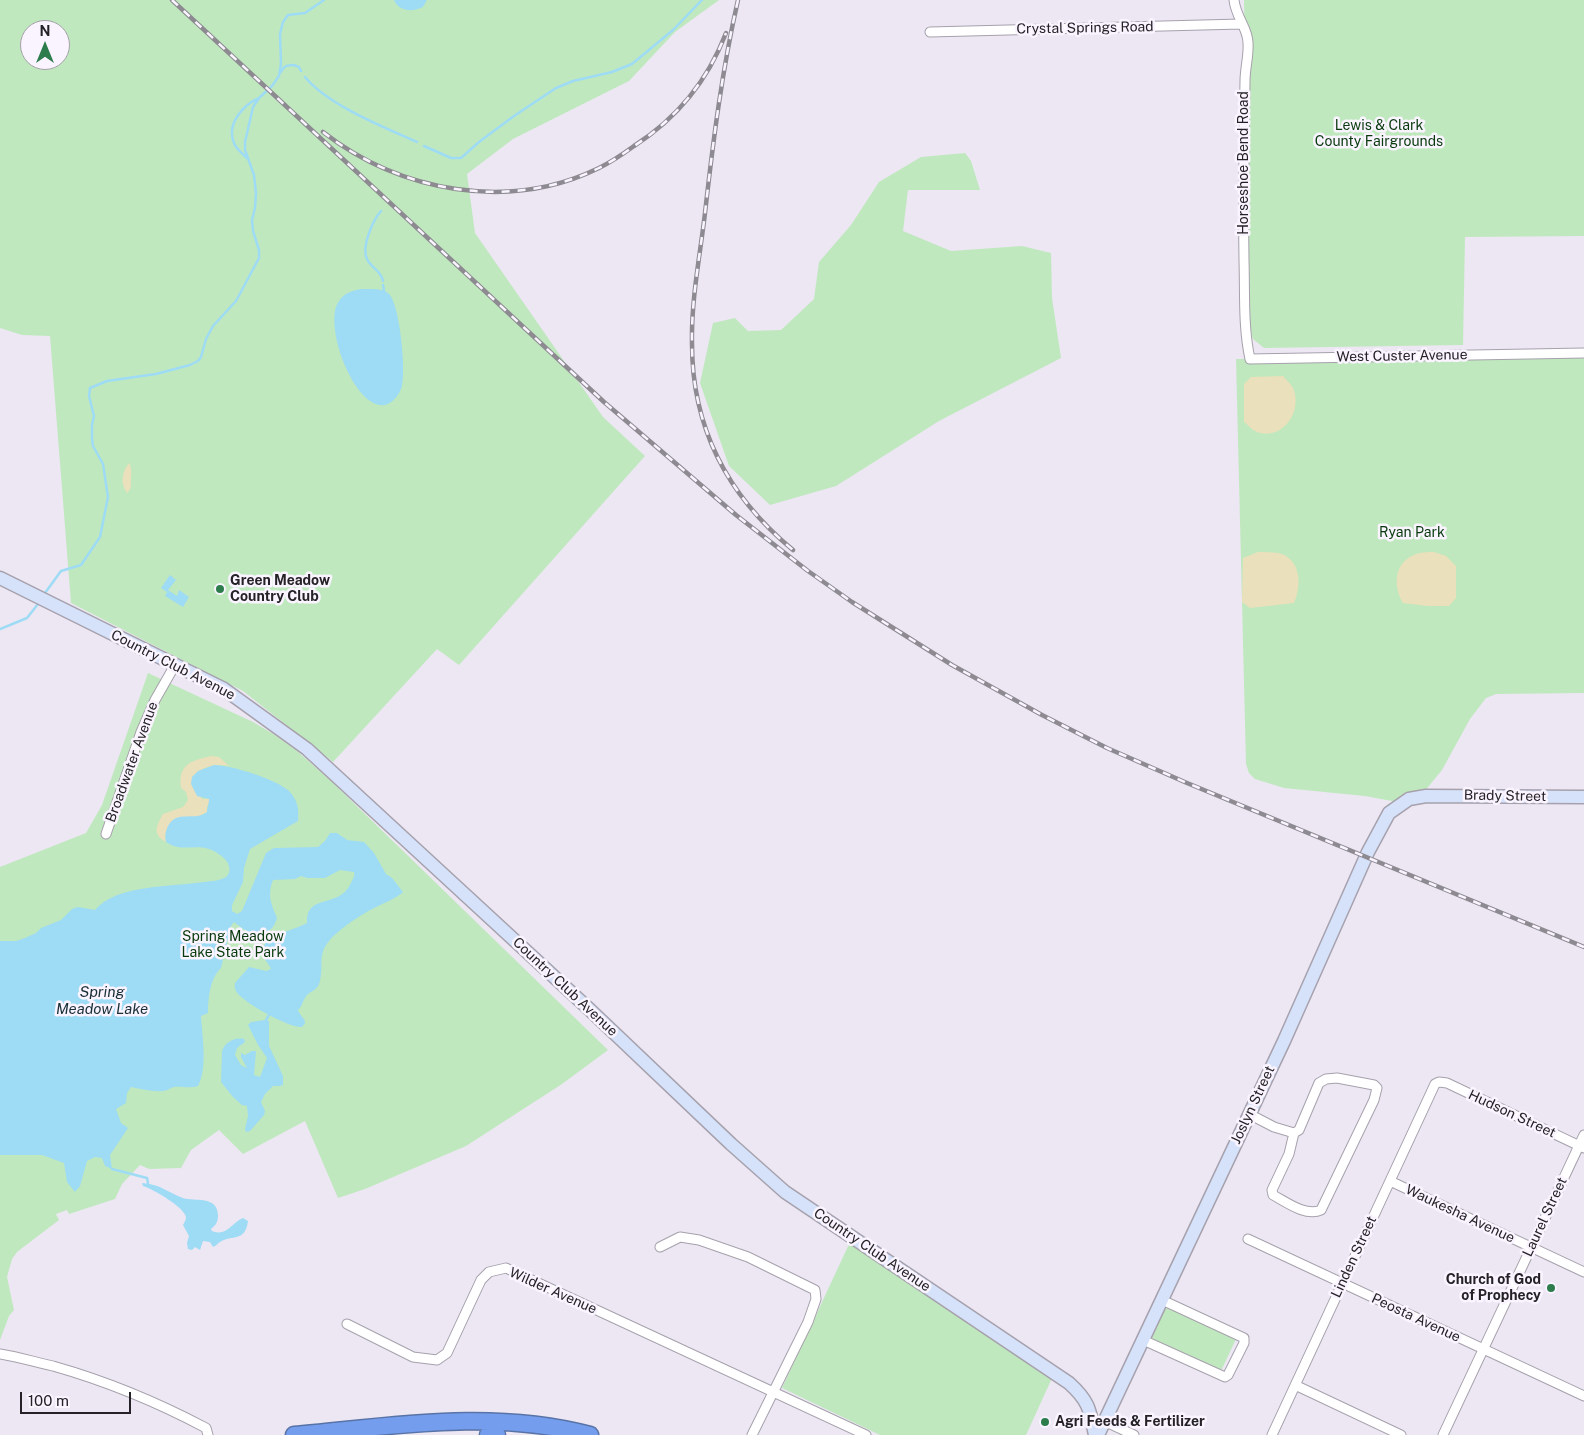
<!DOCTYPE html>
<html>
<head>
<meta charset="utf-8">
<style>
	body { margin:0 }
	#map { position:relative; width:1584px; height:1435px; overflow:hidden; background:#ece7f3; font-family:"Public Sans",sans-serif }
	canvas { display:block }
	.north { position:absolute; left:20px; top:20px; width:50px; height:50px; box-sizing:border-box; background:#f9f4ff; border:1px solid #a4a0a8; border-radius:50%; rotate:0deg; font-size:14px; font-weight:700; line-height:20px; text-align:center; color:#242226 }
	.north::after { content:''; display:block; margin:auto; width:18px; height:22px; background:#2c7c4c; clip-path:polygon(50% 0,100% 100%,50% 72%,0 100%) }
	.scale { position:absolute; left:20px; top:1392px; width:111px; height:22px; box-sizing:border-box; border:2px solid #242226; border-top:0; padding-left:6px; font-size:15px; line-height:18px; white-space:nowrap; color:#242226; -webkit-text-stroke:4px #f9f4ff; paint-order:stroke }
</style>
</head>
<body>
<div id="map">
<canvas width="1584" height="1435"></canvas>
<div class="north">N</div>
<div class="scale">100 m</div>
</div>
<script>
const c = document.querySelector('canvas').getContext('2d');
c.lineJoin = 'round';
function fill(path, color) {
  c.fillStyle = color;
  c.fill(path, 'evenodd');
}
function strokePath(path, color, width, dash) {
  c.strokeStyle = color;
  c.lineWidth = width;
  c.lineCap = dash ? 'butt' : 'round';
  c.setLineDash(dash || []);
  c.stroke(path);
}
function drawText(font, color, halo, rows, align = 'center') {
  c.font = font + ' "Public Sans",sans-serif';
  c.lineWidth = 5;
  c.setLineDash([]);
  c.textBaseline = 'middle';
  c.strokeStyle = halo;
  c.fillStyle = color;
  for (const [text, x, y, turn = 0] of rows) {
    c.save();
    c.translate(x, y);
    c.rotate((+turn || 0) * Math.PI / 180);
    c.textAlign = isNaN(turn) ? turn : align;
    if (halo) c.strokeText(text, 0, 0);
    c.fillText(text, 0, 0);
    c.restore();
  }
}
fill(new Path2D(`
	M0,0H719L675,32L629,81L513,139L467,174L475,233L603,417L645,456L459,665L437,649L333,762L243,691L71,603L50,336L22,335L0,328ZM30,30H60V60H30Z
	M1244,0H1584V236L1465,237L1463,345L1264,348L1253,339L1249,324Z
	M965,153L971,161L980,190H908L903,231L951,251L1022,246L1051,253L1052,298L1061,358L939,421L836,486L770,505L729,466L700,383L713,323L735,318L748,331L781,330L814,299L819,262L851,225L879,182L921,157Z
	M1584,358V693L1496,694L1486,698L1470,719L1442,770L1424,792L1397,802L1365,796L1284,788L1255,779L1249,773L1246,764L1236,359Z
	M148,673L253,722L275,735L296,750L331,781L608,1050L562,1084L466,1146L365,1189L338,1198L305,1121L243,1154L219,1130L191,1150L181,1168L149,1169L140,1165L122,1184L115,1199L69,1214L67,1210L56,1214L59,1220L17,1252L12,1259L7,1277L14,1310L9,1316L0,1340V867L86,833L102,805Z
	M850,1242L1053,1376L1026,1435H880L782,1388Z
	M1168,1308L1236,1339L1222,1369L1220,1370L1153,1339L1151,1334L1164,1309Z`), '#c0e8be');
fill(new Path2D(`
	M1283,376C1286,380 1291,384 1293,388C1303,411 1283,441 1257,432C1252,430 1248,425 1244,422V384L1251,377Z
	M129,463C133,468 130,480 131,488L127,493C120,483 122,472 129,463Z
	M1258,552C1265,552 1272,552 1278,553C1301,558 1302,585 1294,603L1250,608L1242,602L1243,558Z
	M1434,552L1446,556L1456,566V598L1449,606H1428L1403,603C1393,586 1394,563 1414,555C1420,552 1428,552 1434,552Z
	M211,756L219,757L229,766C215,763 202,767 192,777L202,799H209V803L207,807V812L165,836L166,842C152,834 156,827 163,814L183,807L188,800L186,792L181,788C178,764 191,761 211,756Z`), '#eae0bb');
fill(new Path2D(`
	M394,0H427L423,7C413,12 399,12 394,0Z
	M362,289C370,289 382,288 388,293C400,302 406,371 402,386C400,394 393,403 385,405C354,410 322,323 339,301C344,293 353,290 362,289Z
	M170,575L176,580L168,590L177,596L179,590L189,597L183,607L165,596L167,592L161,588Z
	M214,765C231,765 279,780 290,792C298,801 299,810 298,821L250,849L244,868L243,882L232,905V911L237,914L242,911L266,853L274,848L318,847L325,841L330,833H337L347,840L364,842L374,853L386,874L392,878L403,892C395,899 386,902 376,907C362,914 340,928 329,941C317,956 324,964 320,981C318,989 314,990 308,994C303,998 303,1006 298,1010C300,1016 305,1018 305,1023L302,1027C289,1028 242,1002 236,991C234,987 235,987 235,983L249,967L266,971L271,969C269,963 262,958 262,952C262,936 295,930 307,923C307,920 307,914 309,911C317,897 341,905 351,883C353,878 355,877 354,872L340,870L325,878H307L301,876L295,879L273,880C267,895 271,904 277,918C274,929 268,933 257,935L243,929L234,922L231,926L221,968C210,978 208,999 208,1013L201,1016C202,1036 208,1068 198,1086C189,1089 183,1086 174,1087C170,1088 167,1091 163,1091C152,1092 142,1089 131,1087L127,1093L126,1103L116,1109L121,1123L128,1128L110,1155L112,1169L105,1166L102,1158L95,1157L87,1161L80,1186L75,1192L67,1182L64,1163L42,1155H0V941H16L25,938L36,933L41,928L61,920L72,909L78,907L95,910C117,884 172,887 204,882C211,881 220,881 226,877C234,870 227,859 220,855C200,839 184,855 166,842C165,836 165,832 168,826C177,809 195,822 207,812C207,807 209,804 209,799L197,796L191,784L192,777L198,771Z
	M265,1020L269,1021V1046L283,1076V1085L280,1086H273L265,1094L261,1102L265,1111L264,1115L250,1131L246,1132L245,1129L248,1116L247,1106L242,1105L233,1097L221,1082L222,1051C225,1042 235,1037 244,1039L245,1042L237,1048L235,1055L241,1065L247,1068L241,1057V1053L245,1055L252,1051H256L254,1075L260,1077L267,1058L258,1045L248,1025L251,1022Z
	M142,1183C160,1184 167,1192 183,1198C195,1202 217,1195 218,1215C218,1222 216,1225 211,1229L212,1231C227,1237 231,1223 243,1218L248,1221C245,1243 232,1234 220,1242C218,1243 216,1246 213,1247L210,1242L203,1241L200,1250L195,1247L192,1250L188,1249L187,1243L189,1236L183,1225C184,1223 186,1220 186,1217C184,1207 153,1189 143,1186Z`), '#9edbf5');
strokePath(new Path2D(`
	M281,72C284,65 292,63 299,67L301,71
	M305,77C328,105 383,127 417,142
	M424,146L451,158H461L479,142L514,116L556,88L573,81L612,72L632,64L673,30L702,0
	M247,158C243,154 236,149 234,143C226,124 243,105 259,98
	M381,211C373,220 361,247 367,259C371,268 381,270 383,281
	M383,285L384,291
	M45,593L61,571L81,565L100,537L108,497L103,464L93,446L92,439V425L94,416L89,396L90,388L107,381L156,374L190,365L198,361L201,357L206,339L213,326L236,301L259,258V250L253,231L252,220L255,208L256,193L254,175L245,150V142L253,107L259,98L272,86L279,76L281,64L280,34L283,22L288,15L305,13L324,0
	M0,629L27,618L38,604
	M266,1020L269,1015
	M112,1169L147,1178L148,1183`), '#9edbf5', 2.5);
const street = new Path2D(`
	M1234,0C1236,18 1248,28 1248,43C1249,55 1245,68 1245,81C1244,140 1243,200 1244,260C1245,293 1243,327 1250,359L1584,353
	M930,32L1241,24
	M106,834L141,732L155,700L175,665
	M1337,1078L1374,1085L1377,1088L1374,1100L1321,1210C1306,1217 1286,1202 1273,1195L1272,1190L1289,1154L1294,1133L1299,1130L1319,1083L1326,1079Z
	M1249,1114L1274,1127L1294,1133
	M1390,1181L1584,1272
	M1248,1239L1584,1396
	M660,1247L680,1237L699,1240L748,1257L815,1290L816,1299L808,1322L752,1435
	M347,1324L413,1357L437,1360L447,1353L481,1280L489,1272L506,1268L866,1435
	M1143,1340L1225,1377L1228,1375L1244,1343V1338L1162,1300
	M0,1354C18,1357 35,1362 53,1366C106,1381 157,1402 206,1428L208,1435
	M1295,1385L1401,1435
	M1104,1421L1134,1435
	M1272,1435L1435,1084L1439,1082L1447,1083L1584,1148
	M1443,1435L1584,1135`);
const secondary = new Path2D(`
	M0,578L224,689L307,749L589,1009L731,1144L785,1192L1069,1383C1089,1401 1090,1410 1095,1435
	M1098,1435L1284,1041L1368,852L1389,813L1409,799L1426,796L1584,797`);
const highway = new Path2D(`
	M294,1435C393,1426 493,1409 590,1435
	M488,1435H497`);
strokePath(street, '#a6a1ac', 11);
strokePath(secondary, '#a6a1ac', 15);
strokePath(highway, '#5873a7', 19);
strokePath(street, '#fff', 9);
strokePath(secondary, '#d5e2fa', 12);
strokePath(highway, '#749eed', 16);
const rail = new Path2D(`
	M172,0L604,402L736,515L808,571L852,602L952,665L1042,715L1107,748L1187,783L1584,947
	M738,0C722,70 713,142 705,213C700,256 691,300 692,344C692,429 729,497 793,550
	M323,132C400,192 509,212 599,168C611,162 623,154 634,146C676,119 708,80 726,33`);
strokePath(rail, '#8d8a92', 4.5);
strokePath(rail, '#f9f4ff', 2.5, [8]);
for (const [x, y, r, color] of [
	[220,589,5,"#2c7c4c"],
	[1551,1288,5,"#2c7c4c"],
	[1045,1422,5,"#2c7c4c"]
]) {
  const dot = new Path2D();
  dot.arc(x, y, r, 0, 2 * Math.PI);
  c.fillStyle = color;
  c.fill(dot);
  strokePath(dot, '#f9f4ff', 2);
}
drawText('14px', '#242226', '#f9f4ff', [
	["Crystal Springs Road",1085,28,-1],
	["Horseshoe Bend Road",1244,163,-90],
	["West Custer Avenue",1402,356,-1],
	["Country Club Avenue",173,665,27],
	["Broadwater Avenue",132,762,-70],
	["Brady Street",1505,796,1],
	["Country Club Avenue",565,987,43],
	["Joslyn Street",1253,1105,-65],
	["Hudson Street",1512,1114,25],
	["Waukesha Avenue",1460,1214,25],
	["Laurel Street",1545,1217,-65],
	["Country Club Avenue",872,1250,34],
	["Linden Street",1354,1257,-65],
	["Wilder Avenue",553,1291,24],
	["Peosta Avenue",1416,1318,25]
]);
drawText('14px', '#083a0c', '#f9f4ff', [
	["Lewis & Clark",1379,126],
	["County Fairgrounds",1379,142],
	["Ryan Park",1412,533],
	["Spring Meadow",233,937],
	["Lake State Park",233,953]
]);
drawText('bold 14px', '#242226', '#f9f4ff', [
	["Green Meadow",230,581],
	["Country Club",230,597],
	["Church of God",1541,1280,"right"],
	["of Prophecy",1541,1296,"right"],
	["Agri Feeds & Fertilizer",1055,1422]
], 'left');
drawText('italic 15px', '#1a2e36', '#f9f4ff', [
	["Spring",102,992],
	["Meadow Lake",102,1009]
]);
</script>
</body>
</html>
